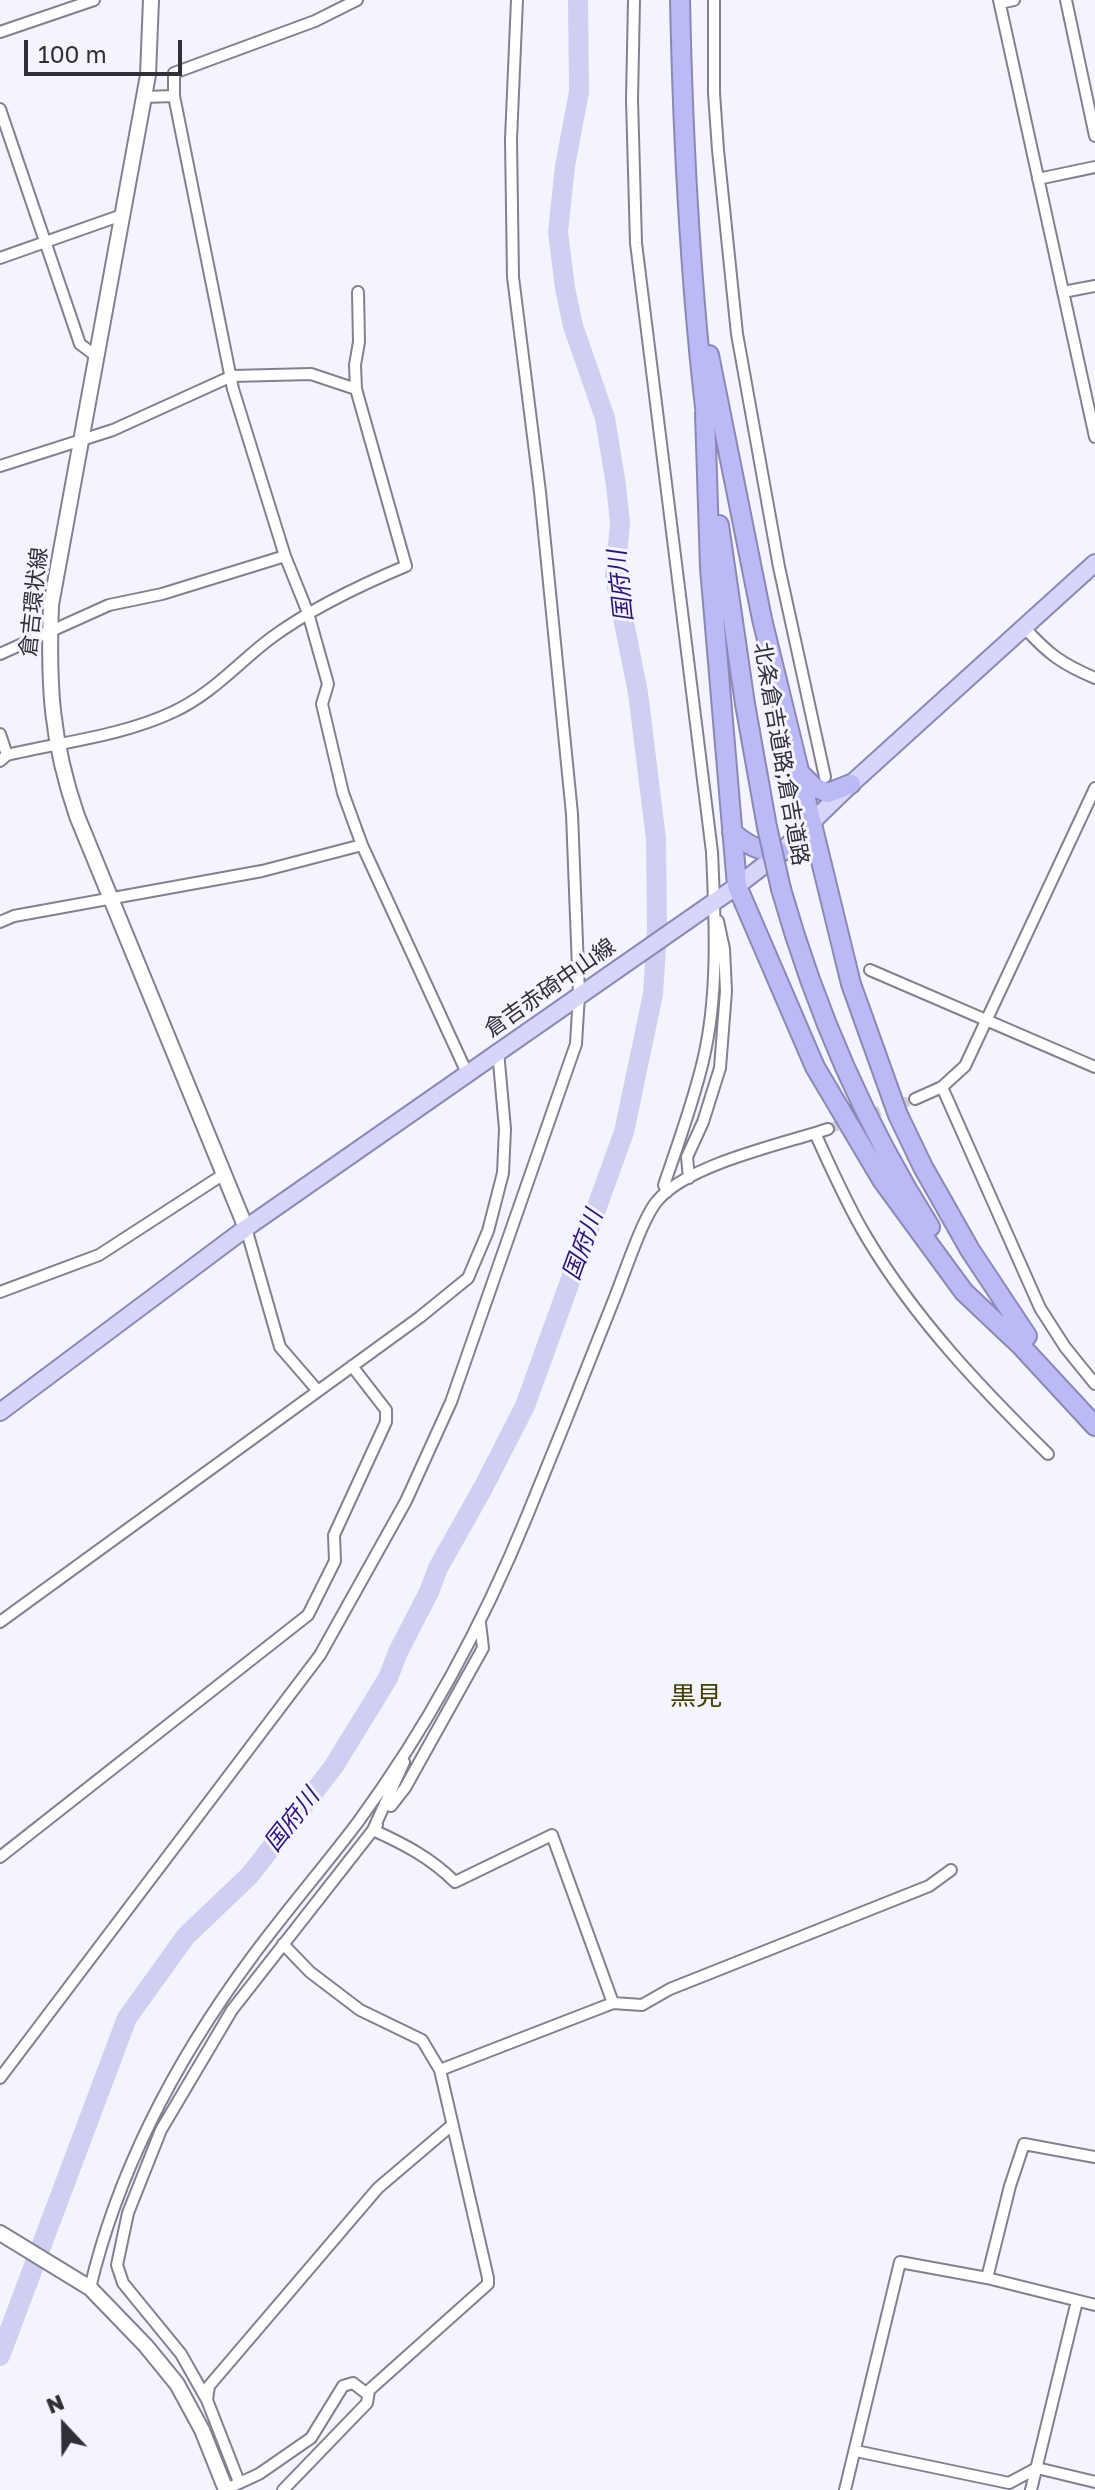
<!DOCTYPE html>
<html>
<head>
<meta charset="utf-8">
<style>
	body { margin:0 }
	#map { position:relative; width:1095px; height:2490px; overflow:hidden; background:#f4f4fe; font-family:"Golos Text",sans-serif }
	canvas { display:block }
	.north { position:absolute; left:24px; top:2386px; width:80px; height:80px; -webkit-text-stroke:6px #f4f4fe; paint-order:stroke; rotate:338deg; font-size:22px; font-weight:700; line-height:32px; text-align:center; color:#303036 }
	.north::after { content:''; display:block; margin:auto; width:28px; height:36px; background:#303036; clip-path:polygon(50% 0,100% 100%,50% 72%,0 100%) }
	.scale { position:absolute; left:24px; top:40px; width:158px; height:36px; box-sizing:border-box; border:4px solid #303036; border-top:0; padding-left:10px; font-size:24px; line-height:28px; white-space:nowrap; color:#303036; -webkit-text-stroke:6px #f4f4fe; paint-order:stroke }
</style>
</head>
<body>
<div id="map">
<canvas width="1095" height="2490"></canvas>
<div class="north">N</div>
<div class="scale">100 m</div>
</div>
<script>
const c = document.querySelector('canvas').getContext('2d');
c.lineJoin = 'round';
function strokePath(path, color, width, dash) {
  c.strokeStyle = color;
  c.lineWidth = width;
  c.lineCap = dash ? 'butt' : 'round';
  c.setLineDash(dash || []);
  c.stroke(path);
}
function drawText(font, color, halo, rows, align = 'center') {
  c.font = font + ' "Golos Text","Noto Sans JP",sans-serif';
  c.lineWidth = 6;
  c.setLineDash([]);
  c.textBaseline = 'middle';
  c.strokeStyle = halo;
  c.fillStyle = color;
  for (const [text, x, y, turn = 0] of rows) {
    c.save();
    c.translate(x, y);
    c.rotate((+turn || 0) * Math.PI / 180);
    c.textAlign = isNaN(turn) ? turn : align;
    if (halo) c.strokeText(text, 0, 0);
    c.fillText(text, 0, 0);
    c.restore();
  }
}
strokePath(new Path2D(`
	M0,2356L127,2018L186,1936L250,1875L334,1766L388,1678L398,1652L429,1592L438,1568L483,1488L525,1406L624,1132L653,994L657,929L656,839L638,693L615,577L620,523L616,485L605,418L573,326L565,288L558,232L565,166L579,92L578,0`), '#cfcff2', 20);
strokePath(new Path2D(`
	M828,1129L915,1099`), '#cdcdd6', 10, [10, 5]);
const street = new Path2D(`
	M357,0L315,21L174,73V96L233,389L285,556L308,613L328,684L322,704L343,793L362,845L467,1073
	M634,0L632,100L636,243L712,852C715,920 719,994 703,1061C693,1103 678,1144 664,1185L667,1192
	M714,0V93L718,150L737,334L779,567L825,777
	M999,0L1095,437
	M1066,0L1095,136
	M1000,3L1014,0
	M0,32L94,0
	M144,97L174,96
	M0,109L80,344L96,356
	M1038,179L1095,167
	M0,258L122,215
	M1063,292L1095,286
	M0,466L113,430L232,376L311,374L356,389
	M1024,627C1048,654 1062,664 1095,678
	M0,654L109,605L162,594L285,556
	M0,734L7,755
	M0,761L7,755C62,742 122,736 173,712C212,694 238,663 271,638C312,608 358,586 406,566L356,389L355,365L359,342L358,292
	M0,922L14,916L262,871L362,845
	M870,970L1095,1067
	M942,1087L1040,1308L1065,1347L1095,1384
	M915,1099L942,1087L965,1066L1095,788
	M815,1133C831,1168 847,1205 867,1238C916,1320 981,1388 1048,1454
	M689,1178L687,1157L703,1122L720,1068L726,991L724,949L718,921
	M246,1228L280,1347L318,1391
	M0,1292L99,1255L224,1174
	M0,1622L420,1317L468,1278L488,1231L503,1173L505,1129L498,1051
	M391,1806L405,1788L483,1648L480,1623
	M377,1825L373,1830C404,1844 431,1858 455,1882L552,1835L613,2003
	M0,1857L308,1615L335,1561L334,1535L386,1422V1410L352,1366
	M440,2070L613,2003L642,2005L670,1989L929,1886L951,1870
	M0,2078L320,1655L406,1501L451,1402L576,1044L579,994L572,814L540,492L513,277L511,139L517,0
	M987,2278L1010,2186L1024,2144L1095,2157
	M90,2288C119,2166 178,2057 252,1957C286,1911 324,1867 358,1822C427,1728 483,1624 527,1516C557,1443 586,1371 615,1297C624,1275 643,1216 658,1200C689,1164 783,1144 828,1129
	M207,2400L181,2354L123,2283L117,2265L128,2213L161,2130L232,2010L373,1830L404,1762
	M856,2451L1009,2483L1037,2468L1095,2482
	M239,2482L207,2400L209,2386L378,2188L452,2125
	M224,2490L259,2474L311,2438L343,2386L353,2383L366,2393L488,2284V2278L440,2070L422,2040L360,2010L310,1972L283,1944
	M283,2490L367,2403L369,2391
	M845,2490L900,2262L987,2278L1095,2305
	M1031,2490L1077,2301`);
const secondary = new Path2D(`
	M151,0L148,75L51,605C48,685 51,740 77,816L246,1228
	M0,2233L90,2288L146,2346L177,2384L202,2430L226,2490`);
const primary = new Path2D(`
	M0,1412L246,1228L737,886L781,852L851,784L1095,563`);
const highway = new Path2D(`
	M680,0C683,142 690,283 707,424
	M709,355L762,619L851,984L898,1115L923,1167L970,1250L1027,1336
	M705,413L710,568L737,886L815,1067L882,1180L964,1292L1018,1343
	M719,525L745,704L767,827
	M801,774L814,787L828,793L851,784
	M732,832C747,845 760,852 781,852
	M781,889C815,1009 863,1121 930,1227
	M1010,1334L1095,1426`);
strokePath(street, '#818190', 14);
strokePath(secondary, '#818190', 18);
strokePath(primary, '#8b89b3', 20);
strokePath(highway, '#8b89b3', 22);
strokePath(street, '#fff', 10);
strokePath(secondary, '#fff', 14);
strokePath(primary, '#d7d5fa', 16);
strokePath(highway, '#bcb9f7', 18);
const highwayBridge = new Path2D(`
	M767,827L781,889`);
strokePath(highwayBridge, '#8b89b3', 22, []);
strokePath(highwayBridge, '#bcb9f7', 18);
drawText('22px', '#303036', '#f4f4fe', [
	["倉吉環状線",34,602,-84],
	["北条倉吉道路;倉吉道路",781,754,80],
	["倉吉赤碕中山線",550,988,-35]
]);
drawText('italic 24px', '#301677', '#f4f4fe', [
	["国府川",621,586,-96],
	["国府川",583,1245,-70],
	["国府川",292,1820,-52]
]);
drawText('26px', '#444000', '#f4f4fe', [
	["黒見",696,1697]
]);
</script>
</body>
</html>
